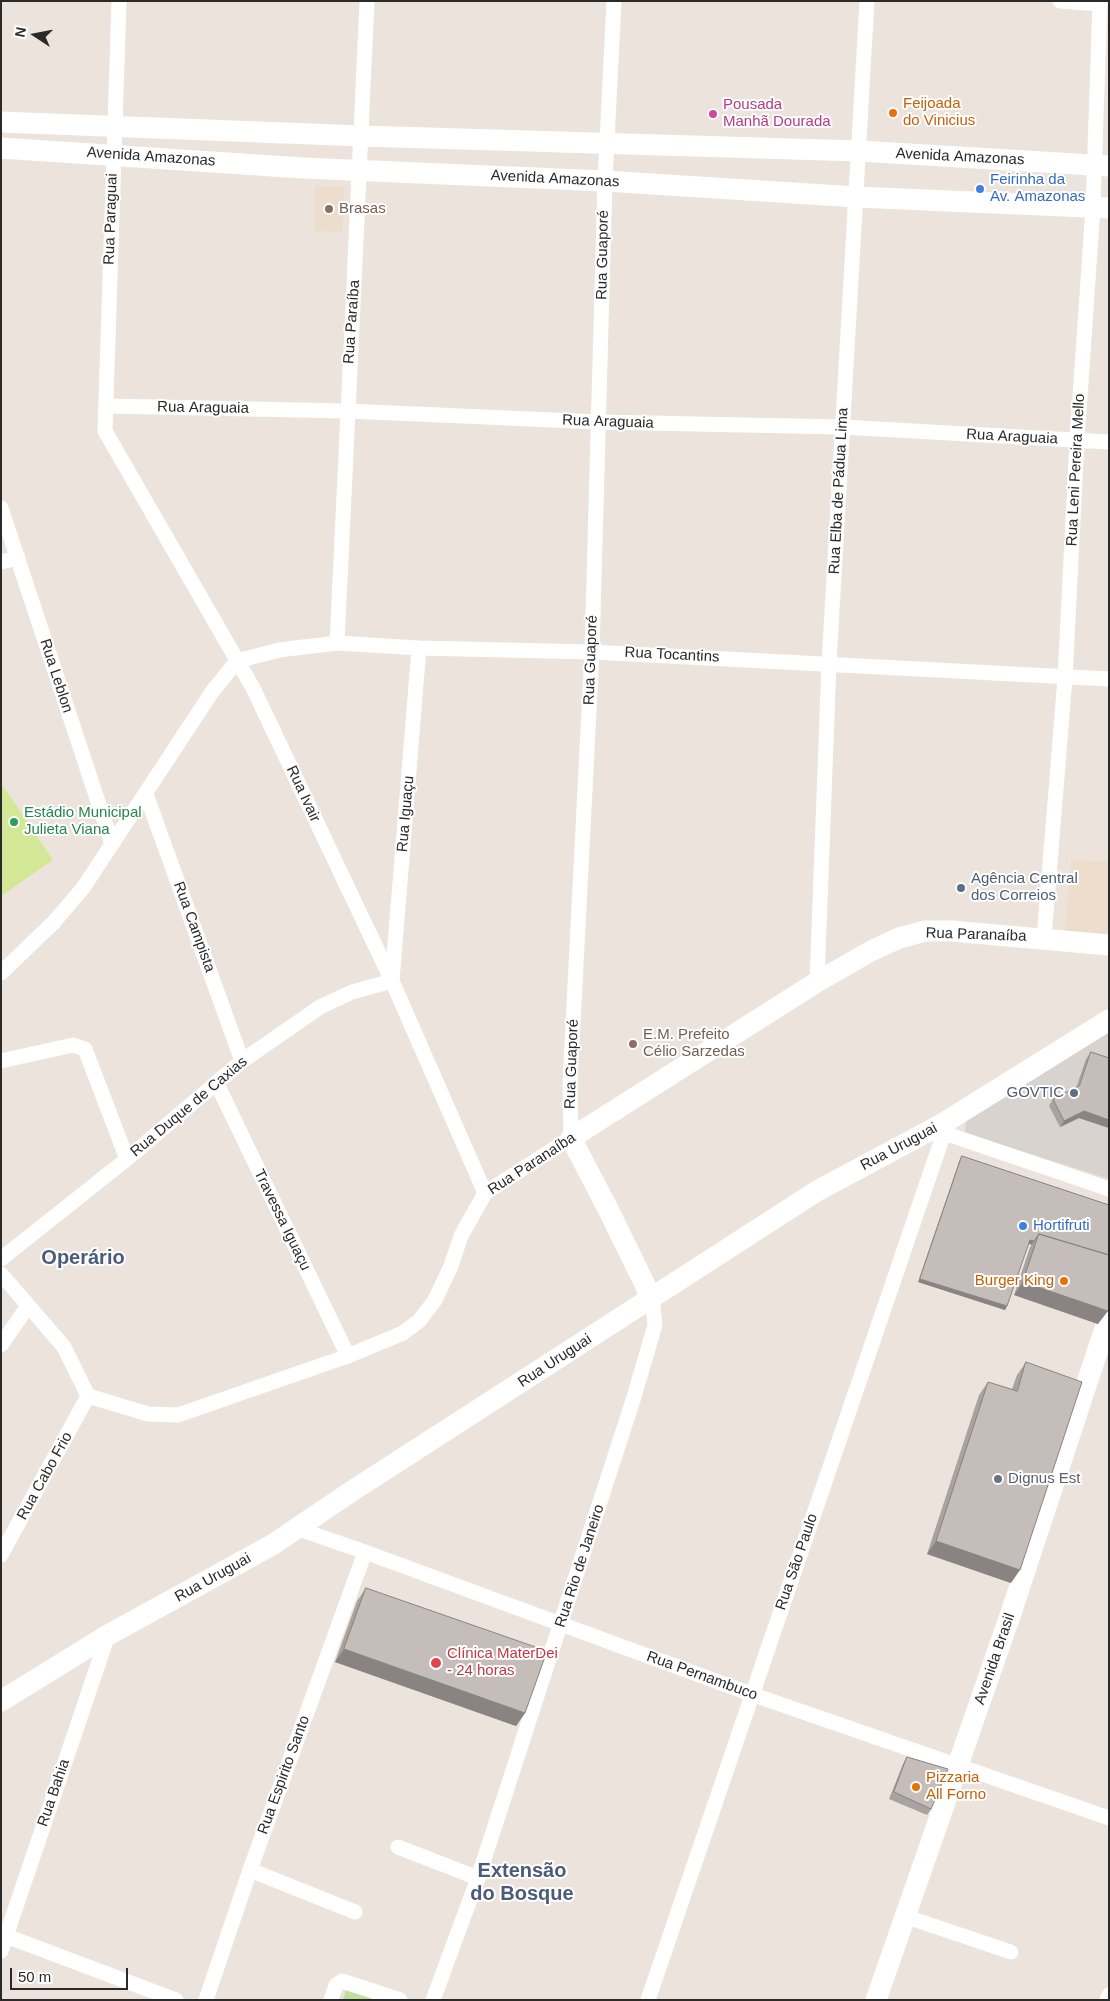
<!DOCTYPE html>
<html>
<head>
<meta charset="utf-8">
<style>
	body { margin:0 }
	#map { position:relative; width:1110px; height:2001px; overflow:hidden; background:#ece3dc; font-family:Arial,sans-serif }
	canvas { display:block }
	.frame { position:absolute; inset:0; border:2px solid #2a2a2a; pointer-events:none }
	.north { position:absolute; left:10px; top:10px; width:50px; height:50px; -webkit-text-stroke:4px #fff; paint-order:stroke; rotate:281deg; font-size:14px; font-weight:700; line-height:20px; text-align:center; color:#2a2a2a }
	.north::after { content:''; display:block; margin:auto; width:18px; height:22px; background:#2a2a2a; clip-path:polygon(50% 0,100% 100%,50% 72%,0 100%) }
	.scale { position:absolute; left:10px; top:1968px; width:118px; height:22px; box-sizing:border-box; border:2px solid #2a2a2a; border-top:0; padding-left:6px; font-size:15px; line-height:18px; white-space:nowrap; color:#2a2a2a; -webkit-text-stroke:4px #fff; paint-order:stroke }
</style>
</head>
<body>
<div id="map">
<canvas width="1110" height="2001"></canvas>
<div class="frame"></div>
<div class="north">N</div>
<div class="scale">50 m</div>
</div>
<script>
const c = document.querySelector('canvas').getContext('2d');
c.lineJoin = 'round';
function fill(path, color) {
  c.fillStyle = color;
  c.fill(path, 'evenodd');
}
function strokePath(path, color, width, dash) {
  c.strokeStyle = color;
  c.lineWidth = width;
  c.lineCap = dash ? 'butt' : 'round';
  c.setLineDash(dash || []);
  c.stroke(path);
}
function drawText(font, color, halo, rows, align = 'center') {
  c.font = font + ' Arial,sans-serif';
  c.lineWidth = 4;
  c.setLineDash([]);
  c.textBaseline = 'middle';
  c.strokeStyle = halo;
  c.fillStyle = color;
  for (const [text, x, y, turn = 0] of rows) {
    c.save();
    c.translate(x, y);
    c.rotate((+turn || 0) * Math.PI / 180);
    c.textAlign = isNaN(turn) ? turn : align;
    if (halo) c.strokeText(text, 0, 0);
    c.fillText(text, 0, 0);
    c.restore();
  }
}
fill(new Path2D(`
	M315,186L344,187L343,232L314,231Z
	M1071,860L1109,862V936L1065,933Z`), '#edddcc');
fill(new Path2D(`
	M348,1984L394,2000H343Z`), '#bee19a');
fill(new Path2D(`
	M1,783L53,860L1,896Z`), '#d3e896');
fill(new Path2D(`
	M1109,1032V1179L965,1133L966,1121Z`), '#d8d3cf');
strokePath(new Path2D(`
	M119,1L105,431L253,688L392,981L485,1193
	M1060,1L1100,4
	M106,406L347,411L599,422L842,427L1109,442
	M1,508L112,844
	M1,562L18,558
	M337,643C346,429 359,215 367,1
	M146,794L242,1061
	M1044,938L1065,678L1077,441L1093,207L1100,1
	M1,973L54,922L83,888L212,692L237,661L279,650L337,643L419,648L592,652L1109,679
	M817,982L829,663L867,1
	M1,1061L73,1045L85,1049L127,1159
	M217,1084L348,1356
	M944,1133L1109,1189
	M1,1259L127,1159L242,1061L320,1007L352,992L392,981L419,648
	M1,1274L64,1347L88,1396L148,1414L178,1415L348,1356L403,1333L419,1321L435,1300L451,1266L461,1236L485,1193L571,1138L570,1083L592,652L605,181L614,1
	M1,1345L28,1306
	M296,1528L365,1552L751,1694L1109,1818
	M1,1555L88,1396
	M398,1847L478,1878
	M250,1870L355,1912
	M904,1916L1011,1952
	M1,1934L176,2000
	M1,1951L108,1635
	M206,2000L250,1870L365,1552
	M331,2000L336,1985L342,1981L400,2000
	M433,2000L478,1878L634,1397L655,1325L652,1299
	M648,2000L944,1133L942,1124
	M1107,2000L1109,1995`), '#fff', 15);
strokePath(new Path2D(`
	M1,122L362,136L859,151L1109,166
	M1,148L303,168L605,181L856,197L1109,208
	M652,1299L608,1209L571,1138L817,982L871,951L899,938L925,931H951L1109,945
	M1,1701L108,1635L272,1545L352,1491L817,1191L942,1124L1109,1020
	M876,2000L1011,1613L1109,1316`), '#fff', 21);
fill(new Path2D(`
	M1091,1052L1109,1058V1128L1079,1118L1060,1127L1049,1106L1053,1099L1076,1088L1086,1059Z
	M962,1156L1109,1205L1098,1324L1014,1295L1030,1247L1032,1245L1028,1243L1007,1306L1005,1310L918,1282L960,1159Z
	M1026,1362L1011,1583L927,1554L979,1395L988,1382L1012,1389L1017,1375Z
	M366,1588L525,1713L516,1726L335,1662L357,1601Z
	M907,1757L931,1809L927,1815L889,1799L903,1764Z`), '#a9a39f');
fill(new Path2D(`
	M1084,1111L1109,1120V1128L1079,1118L1060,1127L1064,1121Z
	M1030,1240L1034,1241L1032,1245L1027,1243Z
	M920,1279L1007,1306L1005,1310L918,1282Z
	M1023,1282L1108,1311L1098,1324L1014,1295Z
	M936,1541L1020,1570L1011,1583L927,1554Z
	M344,1649L525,1713L516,1726L335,1662Z`), '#898482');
const building = new Path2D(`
	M1091,1052L1109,1058V1120L1084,1111L1064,1121L1053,1099L1079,1086Z
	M962,1156L1109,1205V1255L1039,1234L1034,1241L1030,1240L1007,1306L920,1279Z
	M1039,1234L1109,1255V1307L1108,1311L1023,1282Z
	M1026,1362L1082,1382L1020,1570L936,1541L988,1382L1017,1391Z
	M366,1588L547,1651L525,1713L344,1649Z
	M907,1757L948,1769L931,1809L894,1792Z`);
fill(building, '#c4bdb9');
strokePath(building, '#898482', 1);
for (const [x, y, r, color] of [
	[893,113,5,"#e8710a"],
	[713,114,5,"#d1479c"],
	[980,189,5,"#3f7fe0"],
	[329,209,5,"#8d6e63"],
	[14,822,5,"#2e9e5b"],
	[961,888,5,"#5c6f8a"],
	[633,1044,5,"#8d6e63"],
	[1074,1093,5,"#5c6f8a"],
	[1023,1226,5,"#3f7fe0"],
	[1064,1281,5,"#e8710a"],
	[998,1479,5,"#6b7280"],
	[436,1663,6,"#e0444e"],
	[916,1787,5,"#e8710a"]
]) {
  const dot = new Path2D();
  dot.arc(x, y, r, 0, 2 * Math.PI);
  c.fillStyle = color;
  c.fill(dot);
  strokePath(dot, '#fff', 2);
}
drawText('15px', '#c56008', '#fff', [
	["Feijoada",903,104],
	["do Vinicius",903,121],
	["Burger King",1054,1281,"right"],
	["Pizzaria",926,1778],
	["All Forno",926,1795]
], 'left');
drawText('15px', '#b23c85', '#fff', [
	["Pousada",723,105],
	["Manhã Dourada",723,122]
], 'left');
drawText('15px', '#2a2a2a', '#fff', [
	["Avenida Amazonas",151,157,4],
	["Avenida Amazonas",960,157,3],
	["Avenida Amazonas",555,179,3],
	["Rua Paraguai",111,219,-88],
	["Rua Guaporé",603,255,-89],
	["Rua Paraíba",352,322,-86],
	["Rua Araguaia",203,408,1],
	["Rua Araguaia",608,422,2],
	["Rua Araguaia",1012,437,3],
	["Rua Leni Pereira Mello",1076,470,-87],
	["Rua Elba de Pádua Lima",839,491,-87],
	["Rua Tocantins",672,655,3],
	["Rua Guaporé",591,660,-88],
	["Rua Leblon",56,676,72],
	["Rua Ivair",303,794,65],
	["Rua Iguaçu",406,814,-85],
	["Rua Campista",194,927,70],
	["Rua Paranaíba",976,935,2],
	["Rua Guaporé",572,1064,-88],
	["Rua Duque de Caxias",189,1107,-40],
	["Rua Uruguai",899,1147,-28],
	["Rua Paranaíba",532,1164,-33],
	["Travessa Iguaçu",282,1220,64],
	["Rua Uruguai",555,1361,-33],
	["Rua Cabo Frio",45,1476,-61],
	["Rua São Paulo",797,1562,-71],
	["Rua Rio de Janeiro",580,1566,-72],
	["Rua Uruguai",213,1578,-29],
	["Avenida Brasil",995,1659,-71],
	["Rua Pernambuco",702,1676,20],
	["Rua Espirito Santo",284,1775,-70],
	["Rua Bahia",54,1793,-71]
]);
drawText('15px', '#366cbe', '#fff', [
	["Feirinha da",990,180],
	["Av. Amazonas",990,197],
	["Hortifruti",1033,1226]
], 'left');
drawText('15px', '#785e54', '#fff', [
	["Brasas",339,209],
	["E.M. Prefeito",643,1035],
	["Célio Sarzedas",643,1052]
], 'left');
drawText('15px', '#27864d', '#fff', [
	["Estádio Municipal",24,813],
	["Julieta Viana",24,830]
], 'left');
drawText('15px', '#4e5e75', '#fff', [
	["Agência Central",971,879],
	["dos Correios",971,896],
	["GOVTIC",1064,1093,"right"]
], 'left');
drawText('15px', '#5b616d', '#fff', [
	["Dignus Est",1008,1479]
], 'left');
drawText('15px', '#be3a42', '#fff', [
	["Clínica MaterDei",447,1654],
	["- 24 horas",447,1671]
], 'left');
drawText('bold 20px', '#4b5b7a', '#fff', [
	["Operário",83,1258],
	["Extensão",522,1871],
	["do Bosque",522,1894]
]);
</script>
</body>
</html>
